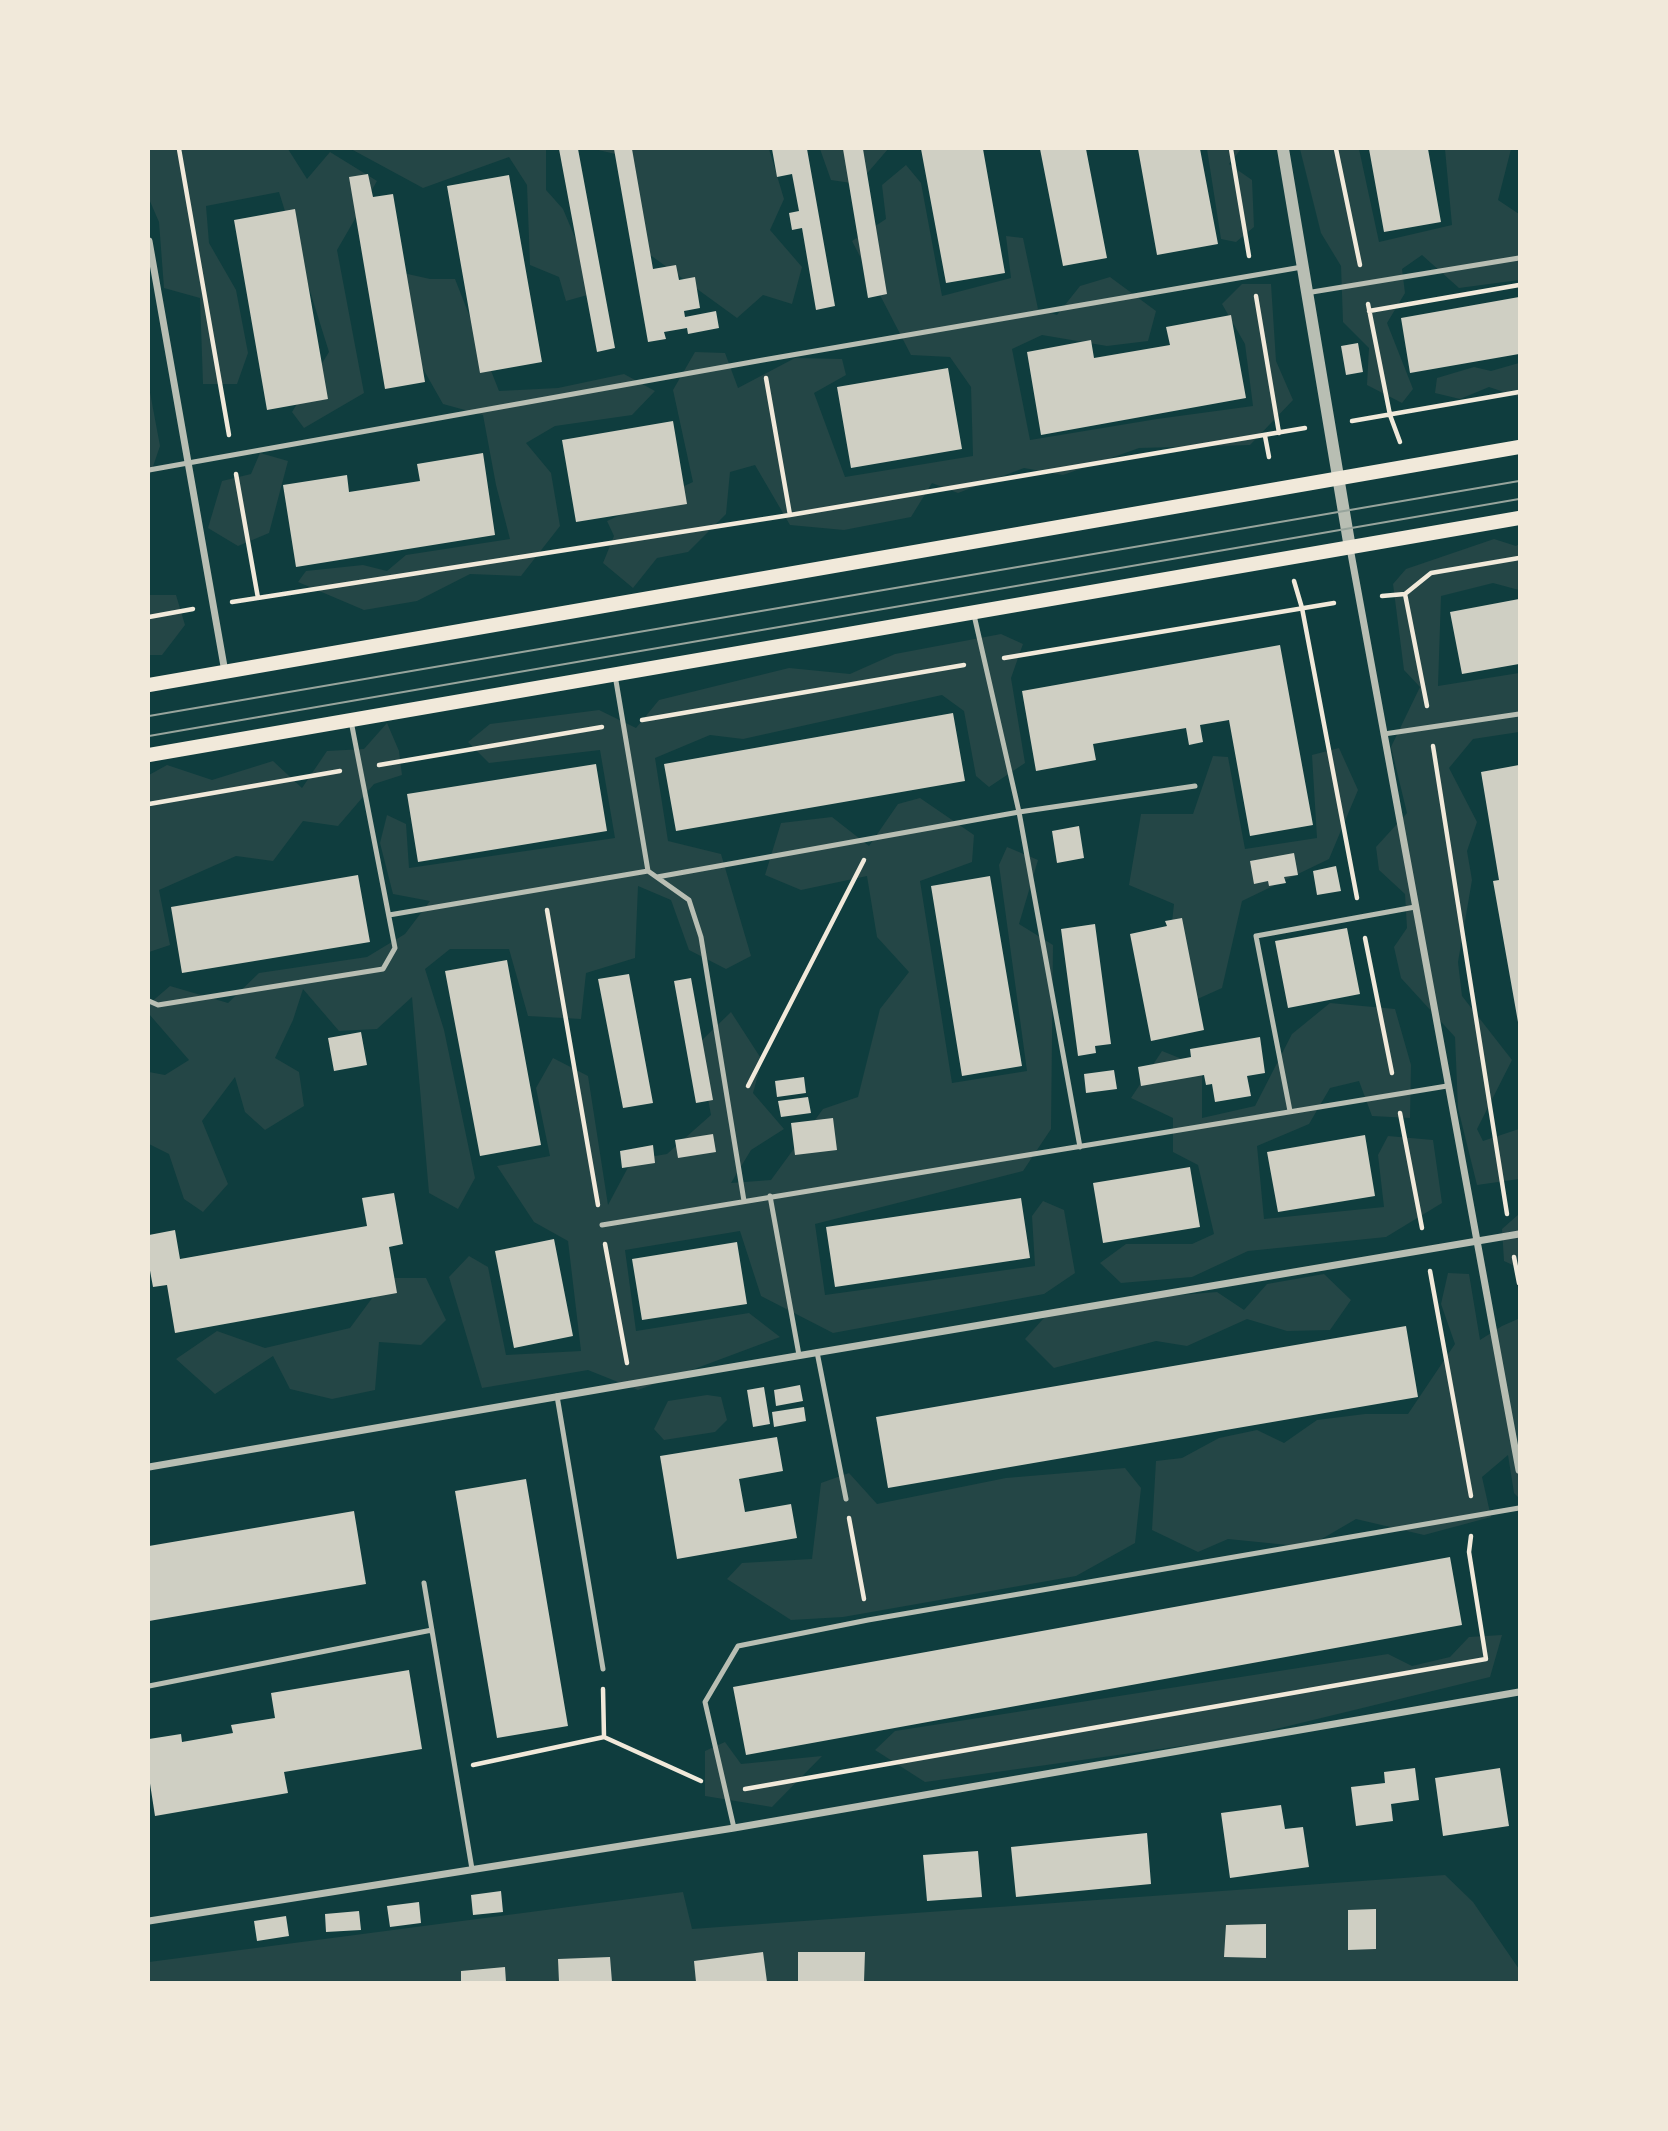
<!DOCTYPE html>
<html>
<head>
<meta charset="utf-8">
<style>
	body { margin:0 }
	#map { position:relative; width:1668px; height:2131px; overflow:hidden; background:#0f3d3e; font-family:"Alegreya Sans",sans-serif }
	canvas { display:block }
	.frame { position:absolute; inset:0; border:150px solid #f1e9da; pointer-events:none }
</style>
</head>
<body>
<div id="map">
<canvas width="1668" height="2131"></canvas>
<div class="frame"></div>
</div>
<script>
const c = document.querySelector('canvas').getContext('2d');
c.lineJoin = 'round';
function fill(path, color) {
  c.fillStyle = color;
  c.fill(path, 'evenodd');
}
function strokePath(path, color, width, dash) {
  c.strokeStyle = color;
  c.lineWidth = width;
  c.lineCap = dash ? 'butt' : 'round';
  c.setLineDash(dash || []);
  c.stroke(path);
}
fill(new Path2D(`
	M149,149H288L307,179L330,152L377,181L337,250L364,393L304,428L292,412L329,352L279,192L206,206L209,243L236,290L248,353L237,384H203L200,298L164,288L159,222L149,199Z
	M351,149H546V190L563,209L598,292L566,301L559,277L530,265L527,185L509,157L423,188Z
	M594,149H769L784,199L770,230L802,267L792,304L763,295L737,318L642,249L624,156Z
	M820,149H888L858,184L831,180Z
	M1207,149H1241L1229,164L1252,180L1254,227L1236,242L1221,239Z
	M1300,149H1359L1379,242L1452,225L1445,149H1511L1498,200L1519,214V280L1459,288L1422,255L1402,269L1405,293L1387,323L1413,389L1402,403L1367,385L1369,348L1343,322L1341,266L1321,233Z
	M906,165L921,183L942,296L1011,278L1006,236L1023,238L1038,309L1057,315L1080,286L1110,277L1156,311L1148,341L1107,346L1042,335L1012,349L1030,440L1157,419L1253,406L1245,344L1222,304L1242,284H1271L1276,361L1293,400L1250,445L1139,448L1063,475L1024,468L958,493L932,483L911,517L844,530L790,525L755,465L730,472L726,514L688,552L657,558L633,588L603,563L614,536L607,521L693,482L673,390L695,352L725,353L738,388L795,358L842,359L846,375L814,393L845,477L973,456L971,387L950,357L911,355L852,241L886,219L882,185Z
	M394,271L430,279H455L499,391L558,388L624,374L655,391L632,415L555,426L526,443L551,473L560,526L521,576L470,574L417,601L364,610L298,582L306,571L363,565L387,571L406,555L510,539L496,485L483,415L443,404L396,321Z
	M1519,363V397L1489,387L1460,399L1435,393L1437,378L1474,367L1491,371Z
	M149,387L160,446L149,478Z
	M260,453L288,461L269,533L238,546L208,528L222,481L251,474Z
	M1494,539L1516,546L1519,544V590L1493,583L1441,596L1438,686L1519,673V732L1473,739L1449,768L1477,822L1467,851L1472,880L1458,962L1462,996L1512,1060L1477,1129L1483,1141L1519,1129V1179L1477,1185L1458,1108L1455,1037L1401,978L1394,947L1407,928L1405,894L1379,870L1376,847L1407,813L1391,747L1420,687L1404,670L1393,584L1406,569Z
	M149,595H176L185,625L162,655H149Z
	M1001,634L1023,644L1011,678L1025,763L989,787L976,776L964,711L942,695L743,739L710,735L655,758L668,841L721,854L751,956L726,969L689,950L671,900L638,886L635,958L586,973L581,1019L528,1016L509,949H450L425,969L444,1030L475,1178L458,1209L429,1193L412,997L377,1029L339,1031L303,989L293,1020L275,1058L299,1072L304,1106L265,1130L245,1112L235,1077L202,1121L228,1184L203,1212L184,1199L169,1154L149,1144V1072L165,1075L189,1060L149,1014V1004L170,986L228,1003L259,973L367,957L405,934L430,901L393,894L380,843L387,815L406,824L409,868L615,838L600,750L489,763L468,742L490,724L599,710L636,728L659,700L789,668L850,674L895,654Z
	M387,723L399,751L402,775L374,784L338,826L303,821L273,861L236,856L159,890L170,945L149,952V775L167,765L212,780L273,761L302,788L327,751L364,749Z
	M1339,748L1358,790L1329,859L1242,901L1222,988L1193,1001L1167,969L1174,904L1129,885L1141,814H1193L1213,756L1228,757L1245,849L1317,838L1312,755Z
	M920,798L974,835L972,862L920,881L952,1083L1027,1071L999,865L1007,847L1038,860L1019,924L1053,945L1051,1129L1023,1171L815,1224L825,1295L1035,1266L1032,1216L1043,1201L1064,1210L1075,1273L1044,1294L833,1333L761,1296L740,1231L625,1250L636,1331L749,1313L780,1337L638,1390L588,1370L482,1388L449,1277L469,1256L488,1267L506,1355L581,1351L568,1241L534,1222L497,1166L550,1156L536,1088L553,1058L588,1076L608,1205L632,1160L667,1154L711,1115L698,1044L731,1012L762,1060L753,1093L784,1129L751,1150L731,1183L771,1180L823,1109L858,1097L880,1009L909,972L877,937L867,876L801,890L765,875L781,823L832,817L869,846L898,804Z
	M1330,1003L1395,1009L1411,1065L1410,1118L1372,1116L1359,1081L1330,1088L1309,1124L1257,1146L1264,1219L1384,1207L1378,1155L1388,1136L1433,1140L1442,1203L1386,1237L1248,1251L1192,1277L1121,1283L1100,1263L1126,1244H1192L1214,1234L1198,1165L1173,1152V1118L1131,1098L1162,1051L1202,1067V1118L1255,1106L1292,1034Z
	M1519,1214V1268L1504,1261L1502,1229Z
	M1448,1273L1469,1274L1480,1340L1502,1326L1518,1319L1519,1322V1498L1514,1493L1508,1455L1482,1477L1491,1517L1424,1535L1356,1519L1308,1547L1228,1539L1198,1552L1152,1530L1156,1461L1182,1458L1219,1438L1257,1430L1284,1443L1317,1420L1365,1414H1408L1455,1344L1441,1304Z
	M1324,1274L1351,1300L1330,1330L1287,1331L1247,1319L1187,1346L1156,1341L1054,1368L1025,1339L1052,1309L1107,1301L1217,1292L1244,1310L1267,1284Z
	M387,1278H426L446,1320L421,1345L379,1342L375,1390L332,1399L290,1389L273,1356L215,1394L176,1359L217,1331L265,1348L350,1328Z
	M707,1395L721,1397L727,1420L715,1432L664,1440L654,1429L668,1401Z
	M1125,1468L1141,1488L1135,1543L1076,1576L843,1617L791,1620L727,1579L742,1563L812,1559L821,1483L849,1473L877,1504L1006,1478Z
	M1502,1635L1490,1677L1239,1738L925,1782L875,1750L895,1731L1388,1654L1412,1666L1450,1657L1469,1637Z
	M725,1742L741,1764L822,1756L772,1807L705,1796V1751Z
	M1445,1875L1473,1902L1519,1969V1982H149V1962L683,1892L692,1929Z`), '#244646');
fill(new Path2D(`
	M559,149H578L615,348L597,352Z
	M614,149H632L653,269L676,265L679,280L695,277L700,308L684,311L685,317L716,311L719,328L688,334L687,328L664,332L666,339L648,342Z
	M772,149H807L835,306L816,310L802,228L792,230L789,213L799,211L792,174L777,177Z
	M843,149H863L887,294L868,298Z
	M921,149H983L1005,273L946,283Z
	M1040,149H1086L1107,258L1063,266Z
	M1138,149H1200L1218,244L1157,255Z
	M1369,149H1428L1441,222L1384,232Z
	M368,174L373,197L393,194L425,382L385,389L349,177Z
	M509,175L542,362L480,373L447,186Z
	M295,209L328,399L267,410L234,220Z
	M1519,297V354L1410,373L1401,318Z
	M1231,315L1246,398L1041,435L1027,352L1091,340L1094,358L1170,345L1166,327Z
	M1358,343L1363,372L1346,375L1341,346Z
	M948,368L962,449L851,468L837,387Z
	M673,421L687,504L576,522L562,440Z
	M483,453L495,535L296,567L283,485L347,475L349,492L420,481L417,464Z
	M1519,599V664L1462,674L1450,612Z
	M1280,645L1313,825L1250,836L1229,720L1200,725L1203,742L1189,745L1186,728L1093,744L1096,760L1036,771L1022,691Z
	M953,713L965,781L676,831L664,764Z
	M596,764L607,831L418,862L407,794Z
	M1519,765V1022H1518L1493,881L1499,880L1481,772Z
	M1079,826L1084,858L1057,863L1052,831Z
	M1294,853L1298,875L1284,877L1286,883L1269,886L1268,881L1254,884L1250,861Z
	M1336,866L1341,891L1317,895L1313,871Z
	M358,875L370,942L182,973L171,907Z
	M990,876L1022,1066L962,1076L931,886Z
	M1182,918L1204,1030L1151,1041L1130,934L1167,926L1165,921Z
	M1095,924L1111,1044L1095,1046L1096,1053L1078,1056L1061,929Z
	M1347,928L1360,994L1288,1008L1275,941Z
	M507,960L541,1145L480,1156L445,971Z
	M629,974L653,1103L623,1108L598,979Z
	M691,978L713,1100L696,1103L674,981Z
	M361,1032L367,1065L334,1071L328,1038Z
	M1260,1037L1265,1073L1247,1076L1251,1096L1215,1102L1212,1084L1206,1085L1204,1075L1141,1086L1138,1067L1191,1057L1190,1049Z
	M1114,1070L1117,1089L1086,1093L1084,1074Z
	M804,1077L806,1093L777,1097L775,1081Z
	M808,1097L811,1113L781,1117L778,1101Z
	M833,1118L837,1150L795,1155L791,1123Z
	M713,1134L716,1152L678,1158L675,1140Z
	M1365,1135L1375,1196L1278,1212L1267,1152Z
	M653,1145L655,1163L622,1168L620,1151Z
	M1190,1167L1200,1227L1103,1243L1093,1183Z
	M394,1193L403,1244L389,1247L397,1293L175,1333L167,1285L153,1287L149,1265V1235L175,1230L180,1259L367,1226L362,1198Z
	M1021,1198L1030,1258L835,1287L826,1227Z
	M554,1239L573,1336L514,1348L495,1251Z
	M737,1242L747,1304L642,1320L632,1259Z
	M1406,1326L1418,1397L888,1488L876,1417Z
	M800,1385L803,1401L776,1406L774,1390Z
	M764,1387L770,1424L753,1427L747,1390Z
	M804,1407L806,1421L774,1427L772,1412Z
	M777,1437L783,1471L739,1479L745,1512L791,1504L797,1538L677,1559L660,1456Z
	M526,1479L568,1726L497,1738L455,1491Z
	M354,1511L366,1584L149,1621V1546Z
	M1450,1557L1462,1625L746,1755L733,1687Z
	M409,1670L422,1749L284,1772L288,1793L155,1816L149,1777V1739L181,1734L182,1742L233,1733L231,1725L275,1718L271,1693Z
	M1415,1768L1419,1800L1391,1804L1393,1821L1356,1826L1351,1787L1385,1783L1384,1772Z
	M1500,1768L1509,1826L1443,1836L1435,1778Z
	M1281,1805L1285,1829L1303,1827L1309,1867L1230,1878L1221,1813Z
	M1147,1833L1151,1884L1016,1897L1011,1847Z
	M978,1851L982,1897L927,1901L923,1855Z
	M501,1891L503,1912L473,1915L471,1895Z
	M419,1902L421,1923L390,1927L387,1906Z
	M1376,1909V1949L1348,1950V1910Z
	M359,1911L361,1930L326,1932L325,1914Z
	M286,1916L289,1936L257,1941L254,1921Z
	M1266,1924V1958L1224,1957L1226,1925Z
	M763,1952L767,1982H696L694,1961Z
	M798,1952H865L864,1982H798Z
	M610,1957L612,1982H559L558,1959Z
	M505,1967L506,1982H461V1971Z`), '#cfcfc3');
strokePath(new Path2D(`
	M179,149L229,435
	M1231,149L1249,256
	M1336,149L1360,265
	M1256,296L1279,433
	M1368,304L1390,415L1400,442
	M1369,311L1519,285
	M766,378L790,515
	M1352,421L1519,392
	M1265,436L1269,457
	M236,474L258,598
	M1294,581L1302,608L1357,898
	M1405,594L1427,706
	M1382,596L1405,594L1431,573L1519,558
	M232,602L790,515L1305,428
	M149,617L193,609
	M1004,658L1334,603
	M642,720L964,665
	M1433,746L1507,1214
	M379,765L602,727
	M149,804L340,771
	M547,910L598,1205
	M1365,938L1392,1073
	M748,1086L864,860
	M1400,1113L1422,1228
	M605,1244L627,1363
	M1514,1257L1519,1283
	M1430,1271L1471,1496
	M849,1518L864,1599
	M603,1689L604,1737
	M473,1765L604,1737L701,1781
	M745,1789L1486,1659L1469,1552L1471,1536`), '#f1e9da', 4.5);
strokePath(new Path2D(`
	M1306,293L1519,258
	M149,470L763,360L1302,267
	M974,615L1019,812L1080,1147
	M1384,734L1519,714
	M648,871L689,900L701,937L744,1201
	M657,877L1019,812L1195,786
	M389,915L648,871L615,675
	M149,1001L158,1005L383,969L395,948L351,721
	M1290,1111L1256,936L1415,907
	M770,1196L799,1355
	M602,1225L1447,1086
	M817,1352L846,1499
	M557,1396L603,1669
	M424,1583L472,1869
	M149,1686L432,1630
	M734,1828L705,1702L738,1646L868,1620L1519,1508`), '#b8beb3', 5);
strokePath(new Path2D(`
	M149,241L225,672
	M1350,548L1519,1470
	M149,1467L631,1384L1519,1234
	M149,1921L734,1828L1519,1692`), '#b8beb3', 7);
strokePath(new Path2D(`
	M1283,149L1350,548`), '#b8beb3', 12);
strokePath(new Path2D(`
	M149,685L1519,447
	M149,755L1519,518`), '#f1e9da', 14);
strokePath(new Path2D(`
	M149,716L1519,481
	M149,736L1519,499`), '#97a49c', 2);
</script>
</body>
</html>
